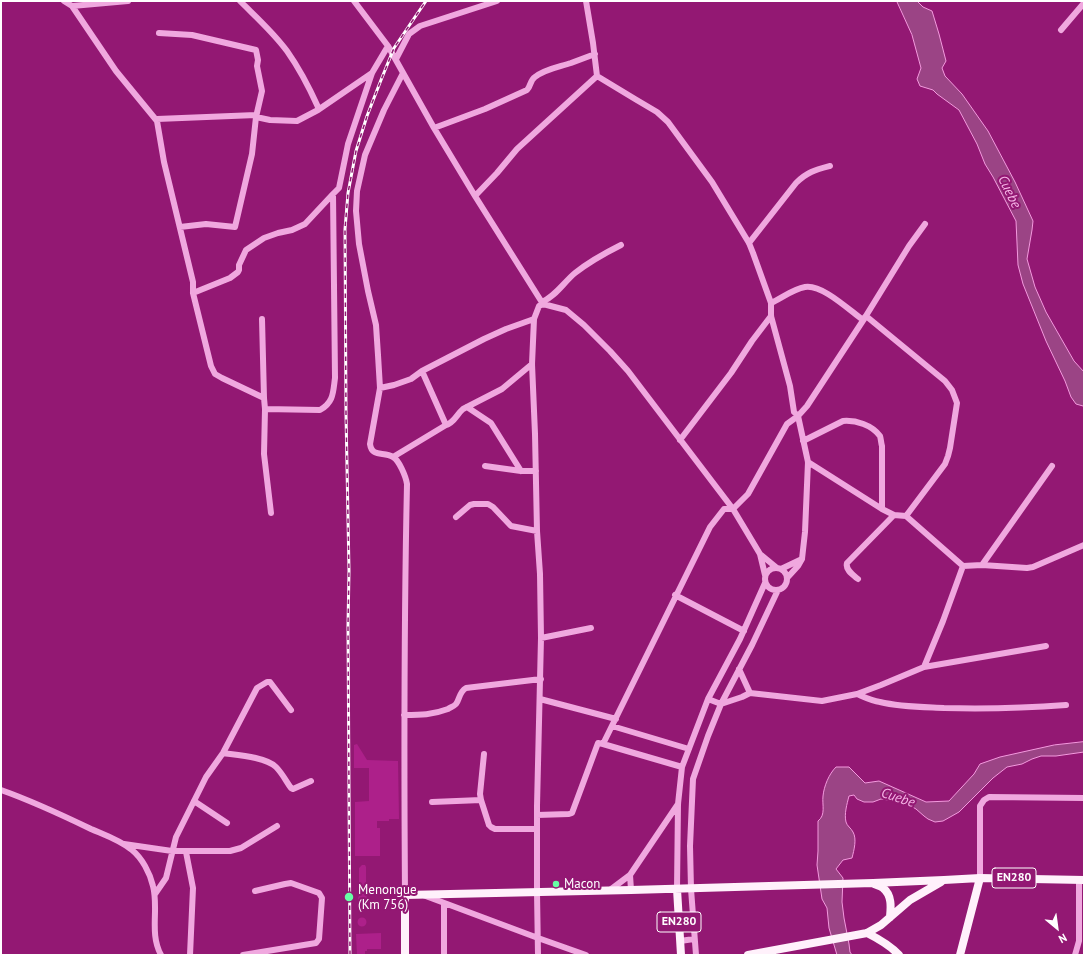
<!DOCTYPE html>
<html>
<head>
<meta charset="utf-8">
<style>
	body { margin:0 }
	#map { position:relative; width:1085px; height:956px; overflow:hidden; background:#931873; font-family:"PT Sans",sans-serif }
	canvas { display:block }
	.frame { position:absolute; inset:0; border:2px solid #fff; pointer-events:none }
	.north { position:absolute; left:1037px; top:908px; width:40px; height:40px; -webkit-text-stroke:3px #931873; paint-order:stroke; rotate:151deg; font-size:11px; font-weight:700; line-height:16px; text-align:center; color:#fff }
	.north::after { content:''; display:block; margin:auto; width:14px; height:18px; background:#fff; clip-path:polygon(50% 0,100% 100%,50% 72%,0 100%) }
</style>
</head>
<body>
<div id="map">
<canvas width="1085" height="956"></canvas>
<div class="frame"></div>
<div class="north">N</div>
</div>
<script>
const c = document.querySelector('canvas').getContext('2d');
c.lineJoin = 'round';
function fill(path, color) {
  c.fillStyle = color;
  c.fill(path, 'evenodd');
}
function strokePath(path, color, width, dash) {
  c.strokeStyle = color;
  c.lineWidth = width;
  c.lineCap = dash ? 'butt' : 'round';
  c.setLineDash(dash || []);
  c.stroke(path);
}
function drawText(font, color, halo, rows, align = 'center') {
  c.font = font + ' "PT Sans",sans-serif';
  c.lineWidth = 4;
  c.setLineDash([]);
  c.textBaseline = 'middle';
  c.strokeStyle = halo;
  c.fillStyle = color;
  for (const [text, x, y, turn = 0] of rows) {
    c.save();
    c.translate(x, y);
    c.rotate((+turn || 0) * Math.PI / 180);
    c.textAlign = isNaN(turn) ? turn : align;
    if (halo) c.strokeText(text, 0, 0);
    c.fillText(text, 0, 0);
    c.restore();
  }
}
fill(new Path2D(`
	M357,744L367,760L398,761L399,819H389V821H377V828H380V856H355V802L369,801V768H354V745Z
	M362,865H365L366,867V886L365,888L363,889L359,887V868Z
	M360,894H364L367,897V907L364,910L361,911L359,908L358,898Z
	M357.5 922a4.5 4.5 0 1 1 9 0a4.5 4.5 0 1 1-9 0Z
	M381,933V949H367V951H365V955H357L356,934Z`), '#ad208a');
const water = new Path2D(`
	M897,1H917L923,7L932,11L939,34L946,61L942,68L945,76L962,94L988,131L1015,182L1033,221L1032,230L1027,259L1035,287L1046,312L1074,361L1084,372V405L1083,406L1076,404L1071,397L1065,381L1046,341L1023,284L1018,265L1016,221L993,177L985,164L977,144L959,110L937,94L933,90L920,86L917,79L921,68L912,35Z
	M1084,742V752L1056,756H1041L1032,759L1022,764L1007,767L993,778L959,812L943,821L935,822L928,819L924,816L916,809L904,802L881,799L873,802H864L857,799L854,795L849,796C847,804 844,814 846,822C847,826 851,828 853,832C857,839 854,850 852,858L843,860L836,869L843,878L842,902L844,918L849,944L850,952L852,955H837L829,928L827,908L822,899L817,865L818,851V821C826,815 822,805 823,796C824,786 829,774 836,767H849L865,783L879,781L926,802L949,801L974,774L980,764L1000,757L1054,745Z`);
fill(water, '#9b4485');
strokePath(water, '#f39ade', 1);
strokePath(new Path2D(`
	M64,1L72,6L116,71L157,121L164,162L193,282V293L211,366L215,374L222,378L264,398L265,409L264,454L271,513
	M240,1C256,17 273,32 287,51C299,68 309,87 318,107V110
	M354,1L388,46L434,128L475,196L543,304L566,310L584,325L610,351L628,371L733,509L760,554L765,575
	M72,6L128,1
	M1061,30L1084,3
	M159,33L192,35L256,50L258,60L257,66L262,91L256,117L252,154L235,227L206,224L180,227
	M396,59L409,34L420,26L497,1
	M403,73L384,110L365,155L357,191L356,211L359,244L368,291L376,325L378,355L380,388L370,444C372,458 384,451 393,457C399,460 406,477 407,484C404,621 404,758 405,895
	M597,76L635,99L657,112L668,122L712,182L749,243L753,253L771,303V316L790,386L794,412L798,416L808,462L805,532L802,559L798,566L787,578
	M157,121V119L256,115V117L270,120L297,121L318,110L372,73
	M434,128L485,109L527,90C531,86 530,80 535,77C545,69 559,67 571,63C579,60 587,57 595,54
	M475,196L497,173L517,149L597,76L593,43L586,1
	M749,243L796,183C807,172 815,170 830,166
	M193,293L230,278L238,272L239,270V265L246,250L264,238L278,233L292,230L305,224L333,194
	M542,302C556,296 564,282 575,273C589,262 605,253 621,245
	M771,303C782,298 793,289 805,287C822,284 849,310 863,320L865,317
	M262,319L264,398
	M864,319L909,246L925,224
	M422,371L446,425
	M380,388L394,385L411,379L422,371L484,339L506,329L534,319
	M467,407L491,423L521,471
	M265,409L320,410C334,402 333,392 335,378L333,194L339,188L348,144L372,73L388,46
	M680,440L731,373L752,341L771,316
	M803,441L843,421C856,420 872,425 880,436C881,439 881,443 882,446V509
	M393,457L446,425C454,423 457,414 463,409L502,389L532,364
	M808,462L882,509L894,515L906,516L963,566L982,565L1027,568L1033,567L1084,545
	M485,466L521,471H536
	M456,517L470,505L474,504H488L493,507L511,526L537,531
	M760,554L777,568
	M982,565L1052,466
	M765 579a11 11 0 1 1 22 0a11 11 0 1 1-22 0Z
	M781,569L802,559
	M858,579C853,575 845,570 847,563L894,515
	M675,595L744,631
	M541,638L591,628
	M924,667L1046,646
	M739,669L750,693
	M857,694C864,697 872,701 880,702C900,707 923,707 944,708C985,709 1026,708 1066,705
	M540,699L616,719
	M708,699L721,704L742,697L750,693L822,701L857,694L881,685L924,667L943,621L963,566
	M404,715C421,715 432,715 448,709C451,707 453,707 456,704C460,699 459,692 466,688L541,679
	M612,726L689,749
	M603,744L710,527L724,509H733L748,494L787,424L798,416L807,406L866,316L945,381L952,390L957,403L950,448L948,456L945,464L906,516
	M223,753C237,755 266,757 276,767C282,773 286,781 291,788L293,789L311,781
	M484,754L480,794L481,800L489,825L491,827L495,829H537
	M1,790C32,801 62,815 91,829C105,835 120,840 132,850C142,858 150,873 153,886C159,909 149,933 161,955
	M194,801L227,823
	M432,802L481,800
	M537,815L569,814L572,813L598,743L603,744L682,767
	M124,844L172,851H230L241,848L277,826
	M186,852L193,888L190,955
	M630,875L631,890
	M980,878V806L984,800L989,797L1084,798
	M677,889L678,804L682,767L708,699L740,639L765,583
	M610,890L630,875L678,804
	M155,894L166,878L176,837L206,777L223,753L257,688L267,682H270L291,710
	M423,895L538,938L586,955
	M444,904V955
	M680,941L694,939
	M243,955L316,943L319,939L322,898L319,893L291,883L285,884L255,891
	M538,955L537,892V806L541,638L540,574L537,531L535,434L532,364L534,319L539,306L543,304
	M696,955L691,889L690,846L693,779L708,736L721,704L752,645L778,590
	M1075,955L1079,941V880`), '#f0a8df', 6);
strokePath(new Path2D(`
	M874,884C876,885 880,886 883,888C892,895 891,907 890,917
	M677,889L681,955
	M867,933C879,939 890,945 899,955
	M405,955V895L631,890L873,883L944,880L980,878L1084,880
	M748,955L867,933L881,925L910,900L941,882
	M960,955L980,878`), '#fff1fb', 8);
const rail = new Path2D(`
	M350,955L348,626L349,571L346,414L345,229L348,193L356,151L367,116L381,80L394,48L415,17L426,1`);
strokePath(rail, '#fff', 3);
strokePath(rail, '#931873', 1.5, [4.5]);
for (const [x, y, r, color] of [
	[556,884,4,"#67ffa5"],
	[349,897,5,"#67ffa5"]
]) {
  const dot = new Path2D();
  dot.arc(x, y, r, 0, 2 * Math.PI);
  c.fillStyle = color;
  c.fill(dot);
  strokePath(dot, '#931873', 1.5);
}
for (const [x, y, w] of [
	[1014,878,44],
	[679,922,44]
]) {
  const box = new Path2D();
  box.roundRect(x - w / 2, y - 10, w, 20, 3);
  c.fillStyle = '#931873';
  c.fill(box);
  strokePath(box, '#fff', 1);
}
drawText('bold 12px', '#fff', null, [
	["EN280",1014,878],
	["EN280",679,922]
]);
drawText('13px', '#fff', '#931873', [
	["Macon",564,884],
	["Menongue",358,890],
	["(Km 756)",358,905]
], 'left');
drawText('italic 14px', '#f7b4e7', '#931873', [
	["Cuebe",1009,192,64],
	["Cuebe",898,798,18]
]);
</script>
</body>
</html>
